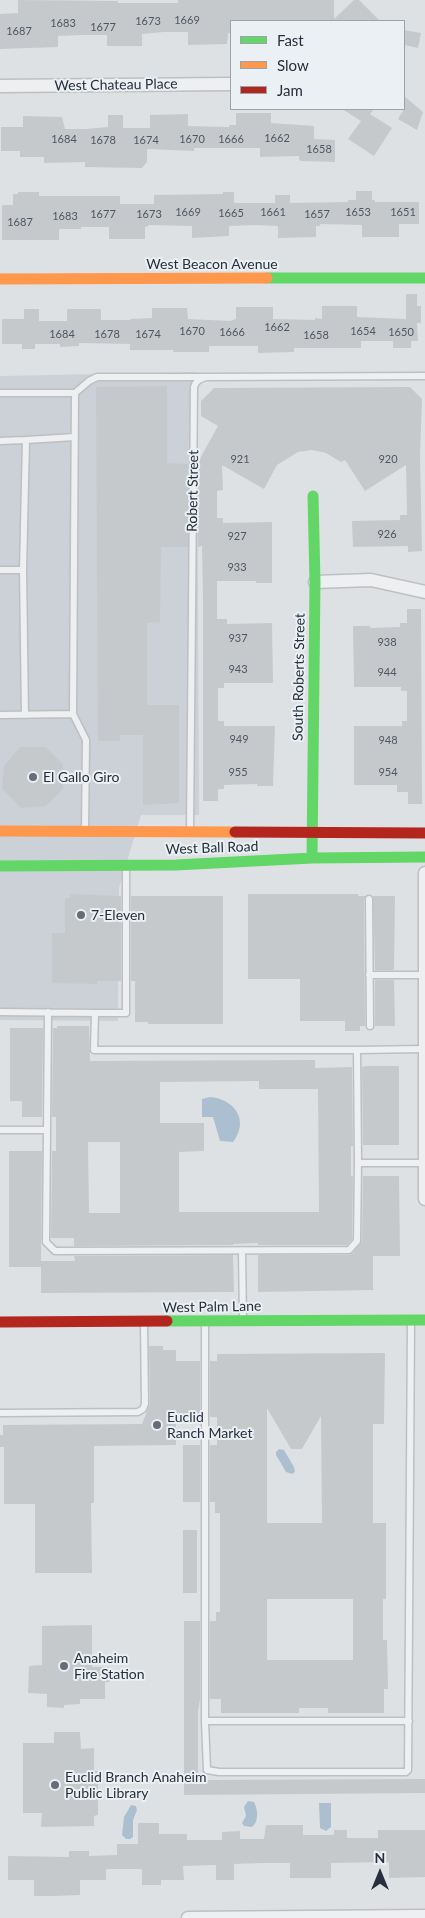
<!DOCTYPE html>
<html>
<head>
<meta charset="utf-8">
<style>
	body { margin:0 }
	#map { position:relative; width:425px; height:1918px; overflow:hidden; background:#dee1e4; font-family:Lato,sans-serif }
	canvas { display:block }
	.legend { position:absolute; left:230px; top:20px; width:175px; height:90px; box-sizing:border-box; background:#ebf0f4; border:1px solid #9ca3ab; margin:0; padding:6px 9px; list-style:none; font-size:15px; color:#262f3d }
	.legend li { display:flex; align-items:center; gap:10px; height:25px }
	.legend b { width:25px; border:1px solid #9ca3ab }
	.north { position:absolute; left:355px; top:1848px; width:50px; height:50px; -webkit-text-stroke:4px #ebf0f4; paint-order:stroke; rotate:0deg; font-size:14px; font-weight:700; line-height:20px; text-align:center; color:#262f3d }
	.north::after { content:''; display:block; margin:auto; width:18px; height:22px; background:#262f3d; clip-path:polygon(50% 0,100% 100%,50% 72%,0 100%) }
</style>
</head>
<body>
<div id="map">
<canvas width="425" height="1918"></canvas>
<ul class="legend">
<li><b style="height:6px;background:#63d668"></b>Fast</li>
<li><b style="height:6px;background:#ff974d"></b>Slow</li>
<li><b style="height:6px;background:#b3261e"></b>Jam</li>
</ul>
<div class="north">N</div>
</div>
<script>
const c = document.querySelector('canvas').getContext('2d');
c.lineJoin = 'round';
function fill(path, color) {
  c.fillStyle = color;
  c.fill(path, 'evenodd');
}
function strokePath(path, color, width, dash) {
  c.strokeStyle = color;
  c.lineWidth = width;
  c.lineCap = dash ? 'butt' : 'round';
  c.setLineDash(dash || []);
  c.stroke(path);
}
function drawText(font, color, halo, rows, align = 'center') {
  c.font = font + ' Lato,sans-serif';
  c.lineWidth = 4;
  c.setLineDash([]);
  c.textBaseline = 'middle';
  c.strokeStyle = halo;
  c.fillStyle = color;
  for (const [text, x, y, turn = 0] of rows) {
    c.save();
    c.translate(x, y);
    c.rotate((+turn || 0) * Math.PI / 180);
    c.textAlign = isNaN(turn) ? turn : align;
    if (halo) c.strokeText(text, 0, 0);
    c.fillText(text, 0, 0);
    c.restore();
  }
}
fill(new Path2D(`
	M197,372L199,815H141L119,888L118,1021L0,1020V376Z`), '#ccd1d7');
fill(new Path2D(`
	M210,1097C234,1099 250,1120 233,1142L220,1141L213,1117H202V1099Z
	M279,1449L284,1450L294,1467L295,1472L292,1474L286,1472L276,1455V1452Z
	M248,1801L254,1802C258,1809 259,1822 252,1827L244,1826L242,1823L246,1816L244,1807Z
	M319,1803H331V1827L326,1831L320,1828Z
	M131,1805L136,1806L137,1810L133,1820V1837L130,1839H126L122,1835L124,1817Z`), '#acbfd0');
fill(new Path2D(`
	M18,0L118,1V3H178V0H334V19L354,0H359L380,21H231V33H228L227,44L188,45V32H164L142,34V46H107V35H80L58,36V47L0,49V14L18,13Z
	M404,30L421,33L418,48L404,45Z
	M404,96L423,112L417,130L398,119L404,109Z
	M342,109H374L370,114L392,128L374,156L348,139L361,121Z
	M236,113H271V123L314,126V139L335,140V162L302,161L299,160V156L260,157V148H194V151L147,149V162L142,168L85,167V162L44,163V157H20V151H1V127H23V116L62,117L65,129H86L108,127V115H123V128H150V115L188,114V126L229,127V125H236Z
	M356,191H372V200H375V202H419V224H399V237H362V225L320,224V226H316V237L278,238V226L257,225L229,226V236L192,238V226L150,225L145,227V239H109V227H81V229H59V240H2V205H13V194H18V192H39V196H120V204H154V195L223,194V192H234V203H275V195H290V203L348,202V200H356Z
	M406,294H417V306H421V323H417L418,341H411V348H393V341H361V348H294V352L258,353V346H209V352H173V350H130V344L79,343V346L60,347V344H35V349H22V344H2V319H24V309H39V321H67V309H101V320H130V319L152,318V308H187L188,319L230,321L236,319V307H273V319L315,320V318L322,319V306H357V317L406,319Z
	M167,386V463L188,464V547H161L160,622L147,623V705H179V803L143,805V735H120V741H98L96,387Z
	M410,387L422,399L420,456L422,551L408,552V546L353,547L352,521L400,520V515H407L406,465L365,491L345,460L341,462L326,453L312,450L298,452L277,465L264,489L222,465L223,490L217,491V518H223V523L272,522V583H256V581H217V619H227V624L272,623L273,683H224V688H218V721H224V726H275L273,786H257V784L224,785V789H218V801H203V599L202,546L198,547V462L218,426L201,416V401L214,388Z
	M407,609H421L422,804H408V792H397V785H354V726H402V721H407V691H401V687H354L353,626H370V628L400,627V623H407Z
	M20,747H46L63,764V789L46,806L21,808L2,789L4,766Z
	M70,894L121,896V981H97V984L52,983V933H65V898H70Z
	M248,894H358V896H366L364,899L365,1026H360V1031H345V1021H300V979H248Z
	M131,896H223V1024H148V1022H135V981H131Z
	M373,896H395L394,970H375Z
	M375,980H394L395,1026H375Z
	M57,1026H89L90,1061L315,1060V1068L352,1067L353,1146H351V1176H353L352,1239L347,1245H258V1243L233,1244V1245L74,1246V1238H51L52,1151H56V1117H52L53,1028H57ZM259,1081V1089H318L319,1212H179V1152L204,1151V1123H160V1082ZM88,1142H120V1213H89Z
	M10,1028H43L42,1117H22V1101H10Z
	M367,1066H399V1145H363L362,1067Z
	M9,1151H42L41,1261H75L74,1256L233,1255L234,1292L41,1293V1267H9Z
	M363,1176H399L400,1256H373V1290L258,1292V1255H349L353,1253L362,1241Z
	M149,1346H163V1350H176V1361H200V1417H176V1445L94,1446V1503H91L92,1573H35V1504H4V1447H0V1435H3V1425L142,1424L150,1404Z
	M385,1353L384,1424H373V1523H386V1599H383V1640H387L388,1689H384V1713H328V1708H299V1713H221V1699H210V1621H216V1612H220V1513H215V1502H210V1445H217V1417H210V1361H217V1354ZM267,1408L291,1449H302L321,1416L322,1523H267ZM267,1599H353V1660H267Z
	M183,1445H200V1502H183Z
	M183,1530H197V1593H183Z
	M184,1621H200V1699L198,1711V1780L425,1779V1793L184,1795Z
	M92,1625V1667H109L110,1682H105V1699H80V1704L64,1705V1708L47,1707V1694L28,1693L29,1666L42,1665V1626Z
	M54,1732H80L81,1749L94,1748V1771H98V1815L94,1816V1826L41,1827L42,1813H23V1743H54Z
	M138,1823H159V1834H187V1840H222V1832L240,1831V1839H264L266,1825H303V1835H334V1830H347V1838H378V1830H425V1877L389,1878V1862L331,1863V1878H290V1863H261L234,1864V1880H216V1865L183,1866L184,1880H161V1885H142V1869H106V1880H80V1895L54,1896H34V1880H8V1856L69,1857V1851H89V1856L117,1855V1844H138Z`), '#c6c9cc');
const lane = new Path2D(`
	M0,393H75L73,714L86,740L85,831
	M75,393L89,381L97,377H204
	M26,440L75,437
	M0,441L26,440L23,570
	M0,570H23L25,715
	M0,715L73,714
	M190,830L194,387C196,381 199,379 206,377L425,376
	M369,899L370,1026
	M369,975H424
	M0,1012L95,1013L94,1050H357L358,1163H424
	M95,1013H126V867
	M357,1050L424,1049
	M0,1130H47L46,1242L55,1251L349,1250L357,1241L358,1163
	M47,1130L48,1012
	M242,1251L243,1319
	M205,1322V1721L207,1770L219,1772H406L408,1770L411,1322
	M0,1413L138,1412L143,1409L145,1404L144,1323
	M205,1721H409`);
const street = new Path2D(`
	M0,86L231,84
	M315,582L371,580L425,592
	M425,873V1199
	M188,1918L425,1916`);
strokePath(lane, '#bdbfc2', 9);
strokePath(street, '#bdbfc2', 15);
strokePath(lane, '#eeeff1', 6);
strokePath(street, '#eeeff1', 12);
strokePath(new Path2D(`
	M267,278H425
	M312,858L315,582L313,496
	M0,866L176,865L312,858L425,857
	M167,1321L425,1320`), '#63d668', 11);
strokePath(new Path2D(`
	M0,279L267,278
	M0,831L235,832`), '#ff974d', 11);
strokePath(new Path2D(`
	M235,832L425,833
	M0,1322L167,1321`), '#b3261e', 11);
for (const [x, y, r, color] of [
	[33,777,5,"#666d77"],
	[81,915,5,"#666d77"],
	[157,1425,5,"#666d77"],
	[64,1666,5,"#666d77"],
	[55,1785,5,"#666d77"]
]) {
  const dot = new Path2D();
  dot.arc(x, y, r, 0, 2 * Math.PI);
  c.fillStyle = color;
  c.fill(dot);
  strokePath(dot, '#ebf0f4', 2);
}
drawText('11px', '#4f5662', null, [
	["1669",187,20],
	["1673",148,21],
	["1683",63,23],
	["1677",103,27],
	["1687",19,31],
	["1662",277,138],
	["1684",64,139],
	["1670",192,139],
	["1666",231,139],
	["1678",103,140],
	["1674",146,140],
	["1658",319,149],
	["1669",188,212],
	["1661",273,212],
	["1653",358,212],
	["1651",403,212],
	["1665",231,213],
	["1677",103,214],
	["1673",149,214],
	["1657",317,214],
	["1683",65,216],
	["1687",20,222],
	["1662",277,327],
	["1670",192,331],
	["1654",363,331],
	["1666",232,332],
	["1650",401,332],
	["1684",62,334],
	["1678",107,334],
	["1674",148,334],
	["1658",316,335],
	["921",240,459],
	["920",388,459],
	["926",387,534],
	["927",237,536],
	["933",237,567],
	["937",238,638],
	["938",387,642],
	["943",238,669],
	["944",387,672],
	["949",239,739],
	["948",388,740],
	["955",238,772],
	["954",388,772]
]);
drawText('14px', '#262f3d', '#ebf0f4', [
	["West Chateau Place",116,85,-1],
	["West Beacon Avenue",212,264],
	["Robert Street",193,491,-89],
	["South Roberts Street",299,677,-89],
	["West Ball Road",212,848,-2],
	["West Palm Lane",212,1307,-1]
]);
drawText('14px', '#262f3d', '#ebf0f4', [
	["El Gallo Giro",43,777],
	["7-Eleven",91,915],
	["Euclid",167,1417],
	["Ranch Market",167,1433],
	["Anaheim",74,1658],
	["Fire Station",74,1674],
	["Euclid Branch Anaheim",65,1777],
	["Public Library",65,1793]
], 'left');
</script>
</body>
</html>
